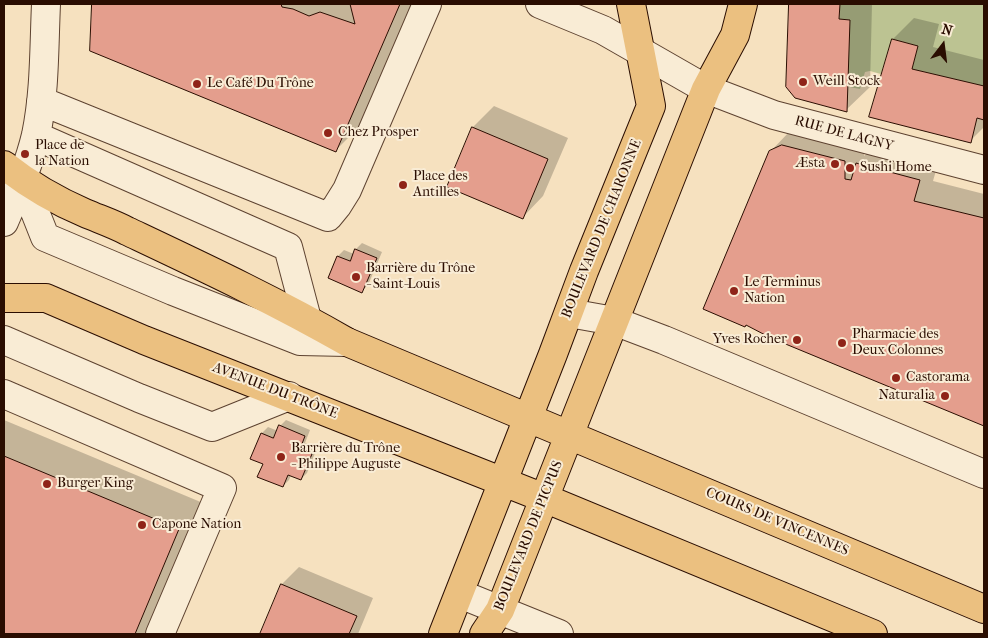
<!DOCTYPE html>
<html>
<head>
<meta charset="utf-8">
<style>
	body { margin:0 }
	#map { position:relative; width:988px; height:638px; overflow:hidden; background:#f6e1bf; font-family:"IM FELL French Canon",serif }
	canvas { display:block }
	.frame { position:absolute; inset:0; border:5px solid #2a0d01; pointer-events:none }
	.north { position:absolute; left:918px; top:20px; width:50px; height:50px; -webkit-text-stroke:4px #f9ecd5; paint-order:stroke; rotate:15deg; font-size:14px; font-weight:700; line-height:20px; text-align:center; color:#2a0d01 }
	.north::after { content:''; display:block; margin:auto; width:18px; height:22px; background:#2a0d01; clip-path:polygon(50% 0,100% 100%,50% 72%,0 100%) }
</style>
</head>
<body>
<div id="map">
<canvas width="988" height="638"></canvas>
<div class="frame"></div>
<div class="north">N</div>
</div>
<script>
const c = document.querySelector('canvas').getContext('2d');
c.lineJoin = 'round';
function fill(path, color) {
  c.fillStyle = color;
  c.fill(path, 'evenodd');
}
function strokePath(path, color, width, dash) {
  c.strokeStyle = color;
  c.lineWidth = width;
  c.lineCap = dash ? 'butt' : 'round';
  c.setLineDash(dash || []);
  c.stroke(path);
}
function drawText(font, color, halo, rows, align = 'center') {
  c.font = font + ' "IM FELL French Canon",serif';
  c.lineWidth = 4;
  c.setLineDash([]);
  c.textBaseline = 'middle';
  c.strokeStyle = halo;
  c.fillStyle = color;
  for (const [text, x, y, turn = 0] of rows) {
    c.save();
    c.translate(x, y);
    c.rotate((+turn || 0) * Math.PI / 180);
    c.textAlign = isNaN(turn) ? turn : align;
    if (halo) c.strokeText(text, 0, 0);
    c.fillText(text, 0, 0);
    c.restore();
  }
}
fill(new Path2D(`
	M840,4H984L983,86L912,69L918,46L892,39L881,74L870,71L865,72L860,89L844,86L850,20L839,19Z`), '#bcc392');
fill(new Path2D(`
	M92,4H415L361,125L335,151L93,14Z
	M791,4H872L870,87L846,110L787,86Z
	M914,18L939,24L933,47L984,60V127L970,141L870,116L893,39Z
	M494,106L568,138L543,196L523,217L448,186L473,127Z
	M790,131L865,141L864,156L877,144L939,160L933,181L984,194V424L746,324L770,152Z
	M362,243L382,252L368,285L362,291L330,277L338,256L344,250L354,254L356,249Z
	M4,420L203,503L149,634H4Z
	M286,420L310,430L305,443L317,448L307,473L301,479L291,475L289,480L283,486L265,463L252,458L262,433L268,427L278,431L280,426Z
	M299,567L373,598L358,634H261L282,584Z`), '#0003');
const building = new Path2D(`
	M92,4H281L282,7L293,9L309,16L320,12L355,24L350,4H400L336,152L90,51Z
	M789,4H840L839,19L850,20L847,112L795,98L786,87Z
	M892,39L918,46L912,69L984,86V120L977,118L971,143L869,117Z
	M472,127L548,159L523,219L447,187Z
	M782,145L845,161V179L851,180L856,163L920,180L914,201L984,218V426L771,338L746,325L745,327L703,309L769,151Z
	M355,249L377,258L362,293L328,278L337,256L350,261Z
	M279,425L305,436L300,449L312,454L301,480L288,475L283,487L257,477L263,464L250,459L261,433L273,438Z
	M4,456L179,529L135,634H4Z
	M281,584L357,616L349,634H260Z`);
fill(building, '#e49e8d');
strokePath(building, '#2a0d01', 1);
const minor = new Path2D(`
	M540,4L603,30L706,89L774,115L984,170
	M41,101L328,217L337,206L347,190L427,4
	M36,136L288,247L307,319
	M22,179L45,237L173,291L300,341L347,342
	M4,222C16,194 29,165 36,135C45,92 44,47 46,4
	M569,313L614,321L664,340L984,474
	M4,340L139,398L212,427L289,396
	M4,394L222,488L160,634
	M460,594L559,634`);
const major = new Path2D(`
	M4,165C28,184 57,201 85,213C99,219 114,224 127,231C201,266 276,301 347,342L984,609
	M4,298H46L144,340L544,498L873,634
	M443,634L553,354L584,271L651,106L631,4
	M484,634L500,610L706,89L735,35L743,4`);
strokePath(minor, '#5d4230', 30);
strokePath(major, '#2a0d01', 30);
strokePath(minor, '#f9ecd5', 28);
strokePath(major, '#ebc080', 28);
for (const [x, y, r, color] of [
	[803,82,5,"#8f2418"],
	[197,84,5,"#8f2418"],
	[328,133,5,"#8f2418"],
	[25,154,5,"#8f2418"],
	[835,164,5,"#8f2418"],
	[850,168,5,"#8f2418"],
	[403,185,5,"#8f2418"],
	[356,277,5,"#8f2418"],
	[734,291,5,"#8f2418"],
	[797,340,5,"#8f2418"],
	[842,343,5,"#8f2418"],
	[896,378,5,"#8f2418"],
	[945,396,5,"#8f2418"],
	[281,457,5,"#8f2418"],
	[47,484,5,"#8f2418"],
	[142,525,5,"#8f2418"]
]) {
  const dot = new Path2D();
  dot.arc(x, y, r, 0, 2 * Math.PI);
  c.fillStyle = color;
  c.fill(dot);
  strokePath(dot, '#f9ecd5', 2);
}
drawText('14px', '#2a0d01', '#f9ecd5', [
	["Weill Stock",813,82],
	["Le Café Du Trône",207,84],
	["Chez Prosper",338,133],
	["Place de",35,146],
	["la Nation",35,162],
	["Æsta",825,164,"right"],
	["Sushi Home",860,168],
	["Place des",413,177],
	["Antilles",413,193],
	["Barrière du Trône",366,269],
	["- Saint-Louis",366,285],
	["Le Terminus",744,283],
	["Nation",744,299],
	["Pharmacie des",852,335],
	["Deux Colonnes",852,351],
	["Yves Rocher",787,340,"right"],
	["Castorama",906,378],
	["Naturalia",935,396,"right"],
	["Barrière du Trône",291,449],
	["- Philippe Auguste",291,465],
	["Burger King",57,484],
	["Capone Nation",152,525]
], 'left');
drawText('14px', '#2a0d01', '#f9ecd5', [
	["RUE DE LAGNY",844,134,15],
	["BOULEVARD DE CHARONNE",602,229,-68],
	["AVENUE DU TRÔNE",275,391,21],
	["COURS DE VINCENNES",777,522,23],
	["BOULEVARD DE PICPUS",529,536,-68]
]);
</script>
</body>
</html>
